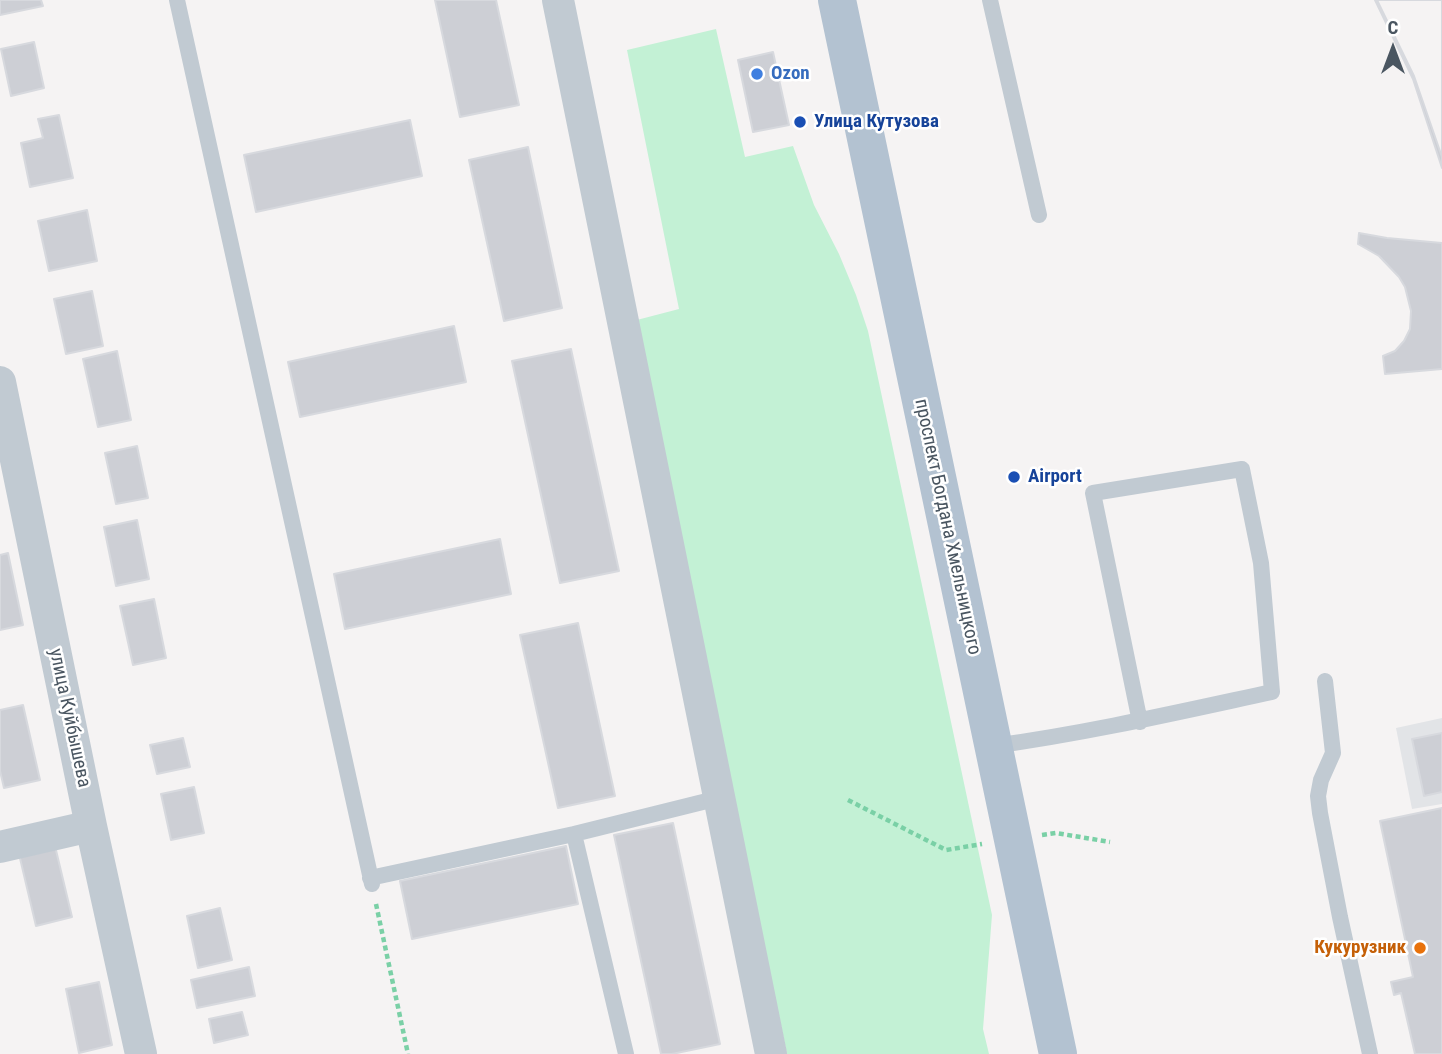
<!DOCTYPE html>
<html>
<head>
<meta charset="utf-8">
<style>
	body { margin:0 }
	#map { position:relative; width:1442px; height:1054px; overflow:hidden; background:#f5f3f3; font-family:"Roboto Condensed",sans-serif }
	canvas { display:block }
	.north { position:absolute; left:1358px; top:14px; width:70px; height:70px; -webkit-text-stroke:5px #fff; paint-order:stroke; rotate:0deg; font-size:19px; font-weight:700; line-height:28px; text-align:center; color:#4a5661 }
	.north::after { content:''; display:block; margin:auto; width:24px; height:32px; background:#4a5661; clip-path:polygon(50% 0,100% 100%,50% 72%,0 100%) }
</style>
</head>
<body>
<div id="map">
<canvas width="1442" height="1054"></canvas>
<div class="north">С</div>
</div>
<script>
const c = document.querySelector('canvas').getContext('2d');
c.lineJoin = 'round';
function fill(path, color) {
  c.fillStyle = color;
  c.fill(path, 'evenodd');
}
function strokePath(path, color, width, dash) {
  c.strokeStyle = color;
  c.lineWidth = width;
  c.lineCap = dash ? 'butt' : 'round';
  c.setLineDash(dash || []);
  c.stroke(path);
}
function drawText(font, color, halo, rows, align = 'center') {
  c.font = font + ' "Roboto Condensed",sans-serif';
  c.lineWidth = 5;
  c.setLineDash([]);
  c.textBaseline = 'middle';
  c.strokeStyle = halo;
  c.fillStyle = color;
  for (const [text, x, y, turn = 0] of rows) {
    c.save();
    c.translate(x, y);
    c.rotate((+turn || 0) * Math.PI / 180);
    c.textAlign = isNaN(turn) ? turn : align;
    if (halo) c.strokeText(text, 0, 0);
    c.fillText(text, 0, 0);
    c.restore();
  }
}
fill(new Path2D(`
	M1442,718V804L1412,809L1396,728Z`), '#e2e4e7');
fill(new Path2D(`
	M716,29L745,157L793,146L814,205L839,254L856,295L868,331L992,915L983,1029L989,1054H787L633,321L679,309L627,50Z`), '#c3f1d5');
const building = new Path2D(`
	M0,0H41L43,6L0,15Z
	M435,0H496L519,105L460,117Z
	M1375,0H1442V168L1413,79Z
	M1377,0H1442V157L1414,76Z
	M34,42L44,88L11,96L1,49Z
	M773,52L789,125L753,132L738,60Z
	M59,115L73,178L30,187L21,143L43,138L38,119Z
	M410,120L422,176L256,212L244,155Z
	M528,147L562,308L504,321L469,160Z
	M87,210L97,261L49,271L38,221Z
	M1359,233L1387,238L1442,243V369L1385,374L1383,356L1395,351L1404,341L1410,329L1411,311L1405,287L1399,277L1379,256L1358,244Z
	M92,291L103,346L66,354L54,299Z
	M454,326L466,382L300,417L288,362Z
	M571,349L619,571L560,583L512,361Z
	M117,351L131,420L98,427L83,359Z
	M137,446L148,498L116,504L105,453Z
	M137,520L149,579L116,586L104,527Z
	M500,539L511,594L345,629L334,574Z
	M8,553L23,625L0,630V555Z
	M154,599L166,658L133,665L120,606Z
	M578,623L615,796L558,808L520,635Z
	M23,705L40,780L4,788L0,771V710Z
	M1442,733V792L1424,796L1412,739Z
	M183,738L190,767L157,774L150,745Z
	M194,787L204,833L171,840L161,794Z
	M1442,808V1054H1415L1401,993L1394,995L1391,982L1413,977L1380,821Z
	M673,823L720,1044L672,1054H661L614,835Z
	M55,846L72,917L36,926L19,854Z
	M566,846L578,904L412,939L400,881Z
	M220,908L232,960L198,968L187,916Z
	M249,967L255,996L197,1008L191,980Z
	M99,982L112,1045L79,1053L66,989Z
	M242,1012L248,1035L214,1043L209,1019Z`);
fill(building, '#cdcfd5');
strokePath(building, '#d7d9de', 2);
strokePath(new Path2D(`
	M848,800L946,850L982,844
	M1042,835L1056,833L1110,842
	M376,904L408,1054`), '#7ad0a6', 4.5, [5, 3.5]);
strokePath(new Path2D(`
	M177,0L372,884
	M990,0L1039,215
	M1325,681L1333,753L1321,780L1318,796L1320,813L1340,917L1370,1054
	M993,746C1088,733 1179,712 1272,692L1261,563L1242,469L1093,493L1140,722
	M574,834L719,798
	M370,878L574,834L626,1054`), '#c1cad2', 16);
strokePath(new Path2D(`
	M558,0L771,1054
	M0,382L91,826L141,1054
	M0,847L91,826`), '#c1cad2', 32);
strokePath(new Path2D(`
	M837,0L1058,1054`), '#b3c2d1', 38);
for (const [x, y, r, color] of [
	[757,74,7,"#3f7fe0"],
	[800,122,7,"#1a4fb4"],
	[1014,477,7,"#1a4fb4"],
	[1420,948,7,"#e8710a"]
]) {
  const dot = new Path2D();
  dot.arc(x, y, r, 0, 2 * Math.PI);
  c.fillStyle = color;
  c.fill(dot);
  strokePath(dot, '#fff', 2.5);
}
drawText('bold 19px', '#366cbe', '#fff', [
	["Ozon",771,74]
], 'left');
drawText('bold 19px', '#164399', '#fff', [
	["Улица Кутузова",814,122],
	["Airport",1028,477]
], 'left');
drawText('19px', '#4a5661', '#fff', [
	["проспект Богдана Хмельницкого",947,527,78],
	["улица Куйбышева",69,718,78]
]);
drawText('bold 19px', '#c56008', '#fff', [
	["Кукурузник",1406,948]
], 'right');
</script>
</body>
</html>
